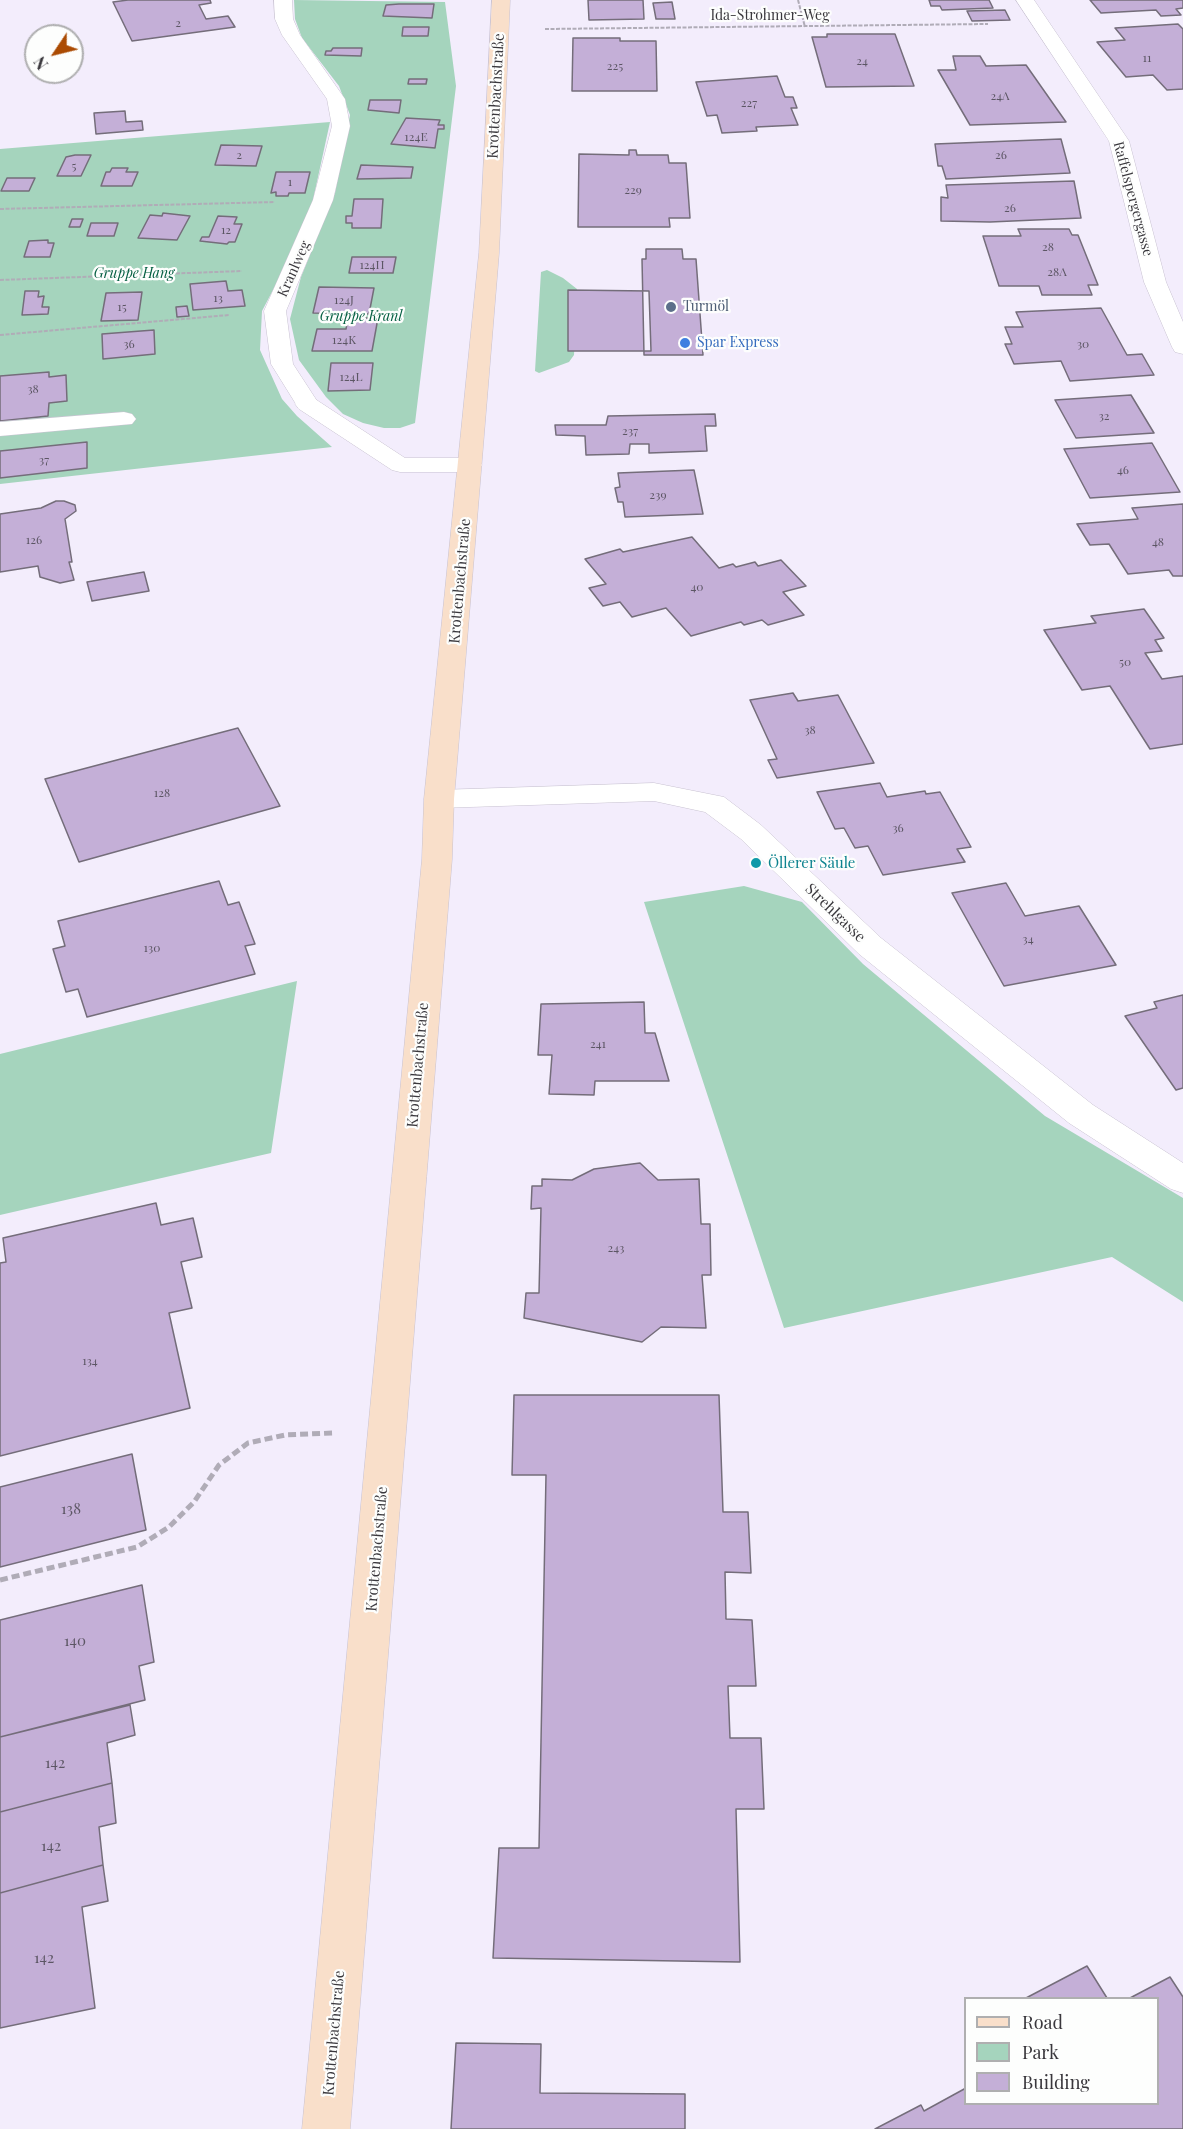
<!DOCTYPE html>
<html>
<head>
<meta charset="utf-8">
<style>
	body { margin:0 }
	#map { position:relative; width:1183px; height:2129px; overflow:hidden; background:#f3edfc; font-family:"Playfair Display",serif }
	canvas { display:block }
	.legend { position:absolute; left:964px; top:1997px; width:195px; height:108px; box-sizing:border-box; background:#fdfefd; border:2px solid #afafb0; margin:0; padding:8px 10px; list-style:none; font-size:18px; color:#3a383d }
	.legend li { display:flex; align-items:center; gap:12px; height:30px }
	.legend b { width:30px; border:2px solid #afafb0 }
	.north { position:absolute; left:24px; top:24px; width:60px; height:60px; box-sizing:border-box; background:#fdfefd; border:2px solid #afafb0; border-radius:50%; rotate:235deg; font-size:16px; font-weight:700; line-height:24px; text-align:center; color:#3a383d }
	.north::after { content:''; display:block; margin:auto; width:21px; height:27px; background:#ab4b03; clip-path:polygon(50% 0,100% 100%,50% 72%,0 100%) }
</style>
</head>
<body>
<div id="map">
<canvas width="1183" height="2129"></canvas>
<ul class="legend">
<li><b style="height:8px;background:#f9dfca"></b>Road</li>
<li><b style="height:16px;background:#a5d4bd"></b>Park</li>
<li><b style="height:16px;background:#c4afd7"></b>Building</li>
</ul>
<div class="north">N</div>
</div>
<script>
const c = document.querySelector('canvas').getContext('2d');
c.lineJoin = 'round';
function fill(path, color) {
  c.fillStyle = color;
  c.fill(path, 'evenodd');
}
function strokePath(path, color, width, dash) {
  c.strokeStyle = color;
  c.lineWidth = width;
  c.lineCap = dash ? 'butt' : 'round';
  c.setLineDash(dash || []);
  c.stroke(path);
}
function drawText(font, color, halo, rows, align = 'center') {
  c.font = font + ' "Playfair Display",serif';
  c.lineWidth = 4.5;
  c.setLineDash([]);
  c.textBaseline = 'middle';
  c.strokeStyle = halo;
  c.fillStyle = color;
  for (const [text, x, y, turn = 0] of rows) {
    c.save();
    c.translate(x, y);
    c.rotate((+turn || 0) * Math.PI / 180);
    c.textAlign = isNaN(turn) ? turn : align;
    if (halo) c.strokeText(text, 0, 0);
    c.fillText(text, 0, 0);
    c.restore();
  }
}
fill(new Path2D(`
	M294,0L445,2L456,86L415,423L400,428H384L363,423L343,414L326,397L299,360L290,319L301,277L335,193L350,115L339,86L302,38L295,19Z
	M330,122L313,200L284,269L262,311L260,350L282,399L297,416L332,447L0,484V149Z
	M547,270L563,278L577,289L574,355L569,362L539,373L535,371L541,272Z
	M744,886L802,902L863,964L1045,1116L1183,1198V1302L1112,1257L784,1328L644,902Z
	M297,981L271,1153L0,1215V1054Z`), '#a5d4bd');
const building = new Path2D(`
	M128,0H210L211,3L199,5L206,19L228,16L235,27L132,41L113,2Z
	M588,0H643L644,19L589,20Z
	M929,0H989L993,8L942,10L940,6H931Z
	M1090,0H1183V8L1176,9L1181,15L1161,16L1156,10L1101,13Z
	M672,2L675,19H656L653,3Z
	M399,4H434L432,18L383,16L386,5Z
	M1005,10L1010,20L972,21L967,11Z
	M1178,24L1183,29V89L1167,90L1153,75L1126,77L1097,42L1125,40L1115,28Z
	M403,27H429L428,36H402Z
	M827,34H895L914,86L826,87L812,37H827Z
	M573,38H620V41H656L657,91H572Z
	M333,48H362L361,56L325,55L326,51H331Z
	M953,56H980L986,66L1026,65L1066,122L970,125L938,70H956Z
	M777,76L785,97H793L797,108H791L798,125L756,127L757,131L722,133L717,115L707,116L696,82Z
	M409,79H427L426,84H408Z
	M370,100H401L399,113L368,110Z
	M125,111L126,122L142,121L143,130L96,134L94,113Z
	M406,118L440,120L438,125H444V129H438L435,148L391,144Z
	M1061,139L1070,173L946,179L942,166H938L935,144Z
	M221,145L262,146L256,166L215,165Z
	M629,150H636L637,155H668L669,163H686L690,218H669L670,227H578L579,154L629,155Z
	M75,155H91L81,176H57L66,157Z
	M361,165L413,167L411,178L357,179Z
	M112,168H128L126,172H138L132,186H101L106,172H110Z
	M276,172H310L305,193H289L288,196H276V192L271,193Z
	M7,178H35L29,191H1Z
	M1074,181L1081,218L990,222L941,221V197L948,198L946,185Z
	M354,199H383L381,228H352V223H346V216H352Z
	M163,213L190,216L177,240L138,238L150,215L162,216Z
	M218,216L237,217L234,224H242L235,242H229L227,244L200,241L202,237H209Z
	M72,219H83L80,227H69Z
	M91,223H118L114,236H87Z
	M1018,229H1069L1072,235H1078L1098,285H1088L1092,295H1042L1039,286H999L983,236H1021Z
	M48,240V243H54L50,257H24L29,241Z
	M646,249H682L683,259H696L703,355H644L642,259H646Z
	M352,257H396L393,273H349Z
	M226,281L228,291L242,290L245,306L193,310L190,284Z
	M319,287L374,288L369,314L313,313Z
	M568,290L649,291L651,351H568Z
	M25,291H39L38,297L44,296L42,307H49L48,314L22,315Z
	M142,292L138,320L101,321L106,293Z
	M187,306L189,316L177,317L176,307Z
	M1101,308L1127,355L1142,354L1154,375L1070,381L1061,361L1014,364L1005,344H1012L1005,327H1023L1016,312Z
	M348,318H378L372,351H312L317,329H346Z
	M154,330L155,354L103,359L102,334Z
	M331,363H373L370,390L328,391Z
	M49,372V377L66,375L67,401L49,403L48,416L0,421V376Z
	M1131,395L1154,433L1076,438L1055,400Z
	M715,414L716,426H705L707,451L649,453V444H630L629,454L586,455L585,436L556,435L555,425H606L608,416Z
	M87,442V468L0,478V451Z
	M1152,443L1180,492L1090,498L1064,449Z
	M694,470L703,514L625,517L623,502H618L615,488L620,487L618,473Z
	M56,501H64L75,505L76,511L65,519L72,562H69L74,580L60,583L40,577L38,566L0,572V514L41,508Z
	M1183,504V576H1173L1169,570L1128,574L1109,544L1090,545L1077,524L1138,519L1132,508Z
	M692,537L719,568L733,564L736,567L755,562L758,566L781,560L806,586L783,592L804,615L768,625L762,620L744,625L741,622L691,636L666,608L632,617L620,602L603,606L589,588L606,584L585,559L620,549L623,552Z
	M144,572L149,591L92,601L87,582Z
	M1144,609L1164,638L1155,640L1162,651L1145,653L1162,679L1183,676V744L1150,749L1110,686L1082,690L1044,630L1096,623L1091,616Z
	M793,693L798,701L838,695L874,763L777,778L768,760L777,759L750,700Z
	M238,728L280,806L79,862L45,779Z
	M880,783L887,797L925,791L926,794L940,792L971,847L957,849L965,862L883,875L868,846L855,848L844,828L835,829L817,792Z
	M219,881L228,905L239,902L255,944L245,946L255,974L87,1017L78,989L66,992L53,949L65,946L58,921Z
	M1006,883L1025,916L1079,906L1116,965L1004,986L952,893Z
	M1183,995V1088L1176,1090L1125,1016L1157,1008L1154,1002Z
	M644,1002L645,1033H655L669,1081H595L594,1095L549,1094L552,1055H538L541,1004Z
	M640,1163L658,1180L699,1179L701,1224H710L711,1275H702L706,1328L661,1327L642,1342L524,1318L526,1293H539L541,1208L531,1209L532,1186H542V1179L572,1180L594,1169Z
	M156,1203L161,1225L193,1218L202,1257L181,1262L192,1308L169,1313L190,1408L0,1456V1263L6,1262L3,1238Z
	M514,1395H719L723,1512H748L751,1573L725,1572L726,1619L752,1620L756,1686H728L730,1738H761L764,1809H736L740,1962L493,1958L499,1848H539L546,1475H512Z
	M132,1454L146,1530L0,1567V1487Z
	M142,1585L154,1662L139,1666L145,1700L0,1737V1620Z
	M130,1705L135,1735L107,1743L112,1783L0,1812V1737Z
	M112,1783L116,1823L99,1827L103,1865L0,1893V1812Z
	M103,1865L108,1901L82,1907L95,2008L0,2028V1893Z
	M1087,1966L1107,1998H1026Z
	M1170,1977L1183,1997V2129H875L921,2105L924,2111L966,2088V2104H1158V1998H1130Z
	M456,2043L541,2044L540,2093L685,2094V2129H451Z`);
fill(building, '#c4afd7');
strokePath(building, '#746d7a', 1.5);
const lane = new Path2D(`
	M274,0H292L293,19L300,35L345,99L350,126L333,200L286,311L293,364L319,404L315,409L307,411L299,409L271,364L264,311L313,200L332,126L327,99L282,35L275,19Z
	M124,412L132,414L136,419L132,424L0,436V422Z`);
const street = new Path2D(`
	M1016,0H1034L1129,141L1166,282L1183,322V354L1175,352L1172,347L1144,282L1109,141Z
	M307,397L315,399L405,458H470L478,460L482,465L478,470L470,472H400L392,470L299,409L295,404L299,399Z
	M654,783L724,797L761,825L881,938L1093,1105L1183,1163V1193L1171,1189L1069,1123L859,954L741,839L705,812L654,801L439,808L429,806L424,799L429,792L439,790Z`);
const secondary = new Path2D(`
	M492,0H510L499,253L454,799L452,859L350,2129H302L422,859L424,799L479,253Z`);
strokePath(lane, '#c8c2d1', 1);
strokePath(street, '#c8c2d1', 1);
strokePath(secondary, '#c8c2d1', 1);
strokePath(new Path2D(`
	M798,0L805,27
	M545,29L988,24
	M0,209L275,202
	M0,280L242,271
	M0,335L229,315`), '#b0acb7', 2, [4, 1.5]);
strokePath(new Path2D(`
	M0,1580L137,1547L169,1527L194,1502L219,1465L248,1443L285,1435L333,1433`), '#b0acb7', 5, [8, 4]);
fill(lane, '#fff');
fill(street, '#fff');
fill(secondary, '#f9dfca');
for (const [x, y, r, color] of [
	[671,307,6,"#5c6f8a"],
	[685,343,6,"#3f7fe0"],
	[756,863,6,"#0f9aa8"]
]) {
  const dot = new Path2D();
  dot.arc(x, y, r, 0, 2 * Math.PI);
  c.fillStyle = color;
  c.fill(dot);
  strokePath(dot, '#fdfefd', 2);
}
drawText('12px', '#5c5664', null, [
	["2",178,23],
	["11",1147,58],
	["24",862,61],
	["225",615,66],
	["24A",1000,96],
	["227",749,103],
	["124E",416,137],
	["2",239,155],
	["26",1001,155],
	["5",74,166],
	["1",290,182],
	["229",633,190],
	["26",1010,208],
	["12",226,230],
	["28",1048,247],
	["124H",372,265],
	["28A",1057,272],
	["13",218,298],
	["124J",344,300],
	["15",122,307],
	["124K",344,340],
	["36",129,344],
	["30",1083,344],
	["124L",351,377],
	["38",33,389],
	["32",1104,416],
	["237",630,431],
	["37",44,460],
	["46",1123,470],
	["239",658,495],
	["126",34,540],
	["48",1158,542],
	["40",697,587],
	["50",1125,662],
	["38",810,730],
	["128",162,793],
	["36",898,828],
	["34",1028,939],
	["130",152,948],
	["241",598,1044],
	["243",616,1248],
	["134",90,1361]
]);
drawText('14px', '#3a383d', '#fdfefd', [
	["Ida-Strohmer-Weg",770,16],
	["Raffelspergergasse",1133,199,75],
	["Kranlweg",294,269,-66]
]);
drawText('italic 14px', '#055f42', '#fdfefd', [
	["Gruppe Hang",134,274],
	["Gruppe Kranl",361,317]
]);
drawText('14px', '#4e5e75', '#fdfefd', [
	["Turmöl",683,307]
], 'left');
drawText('14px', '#366cbe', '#fdfefd', [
	["Spar Express",697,343]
], 'left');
drawText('15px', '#3a383d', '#fdfefd', [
	["Krottenbachstraße",496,96,-87],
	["Krottenbachstraße",460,581,-85],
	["Strehlgasse",835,913,44],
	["Krottenbachstraße",418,1065,-85],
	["Krottenbachstraße",377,1549,-85],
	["Krottenbachstraße",334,2033,-85]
]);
drawText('15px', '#0d838f', '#fdfefd', [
	["Öllerer Säule",768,863]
], 'left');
drawText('15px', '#5c5664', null, [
	["138",71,1509],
	["140",75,1641],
	["142",55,1763],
	["142",51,1846],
	["142",44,1958]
]);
</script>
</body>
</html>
